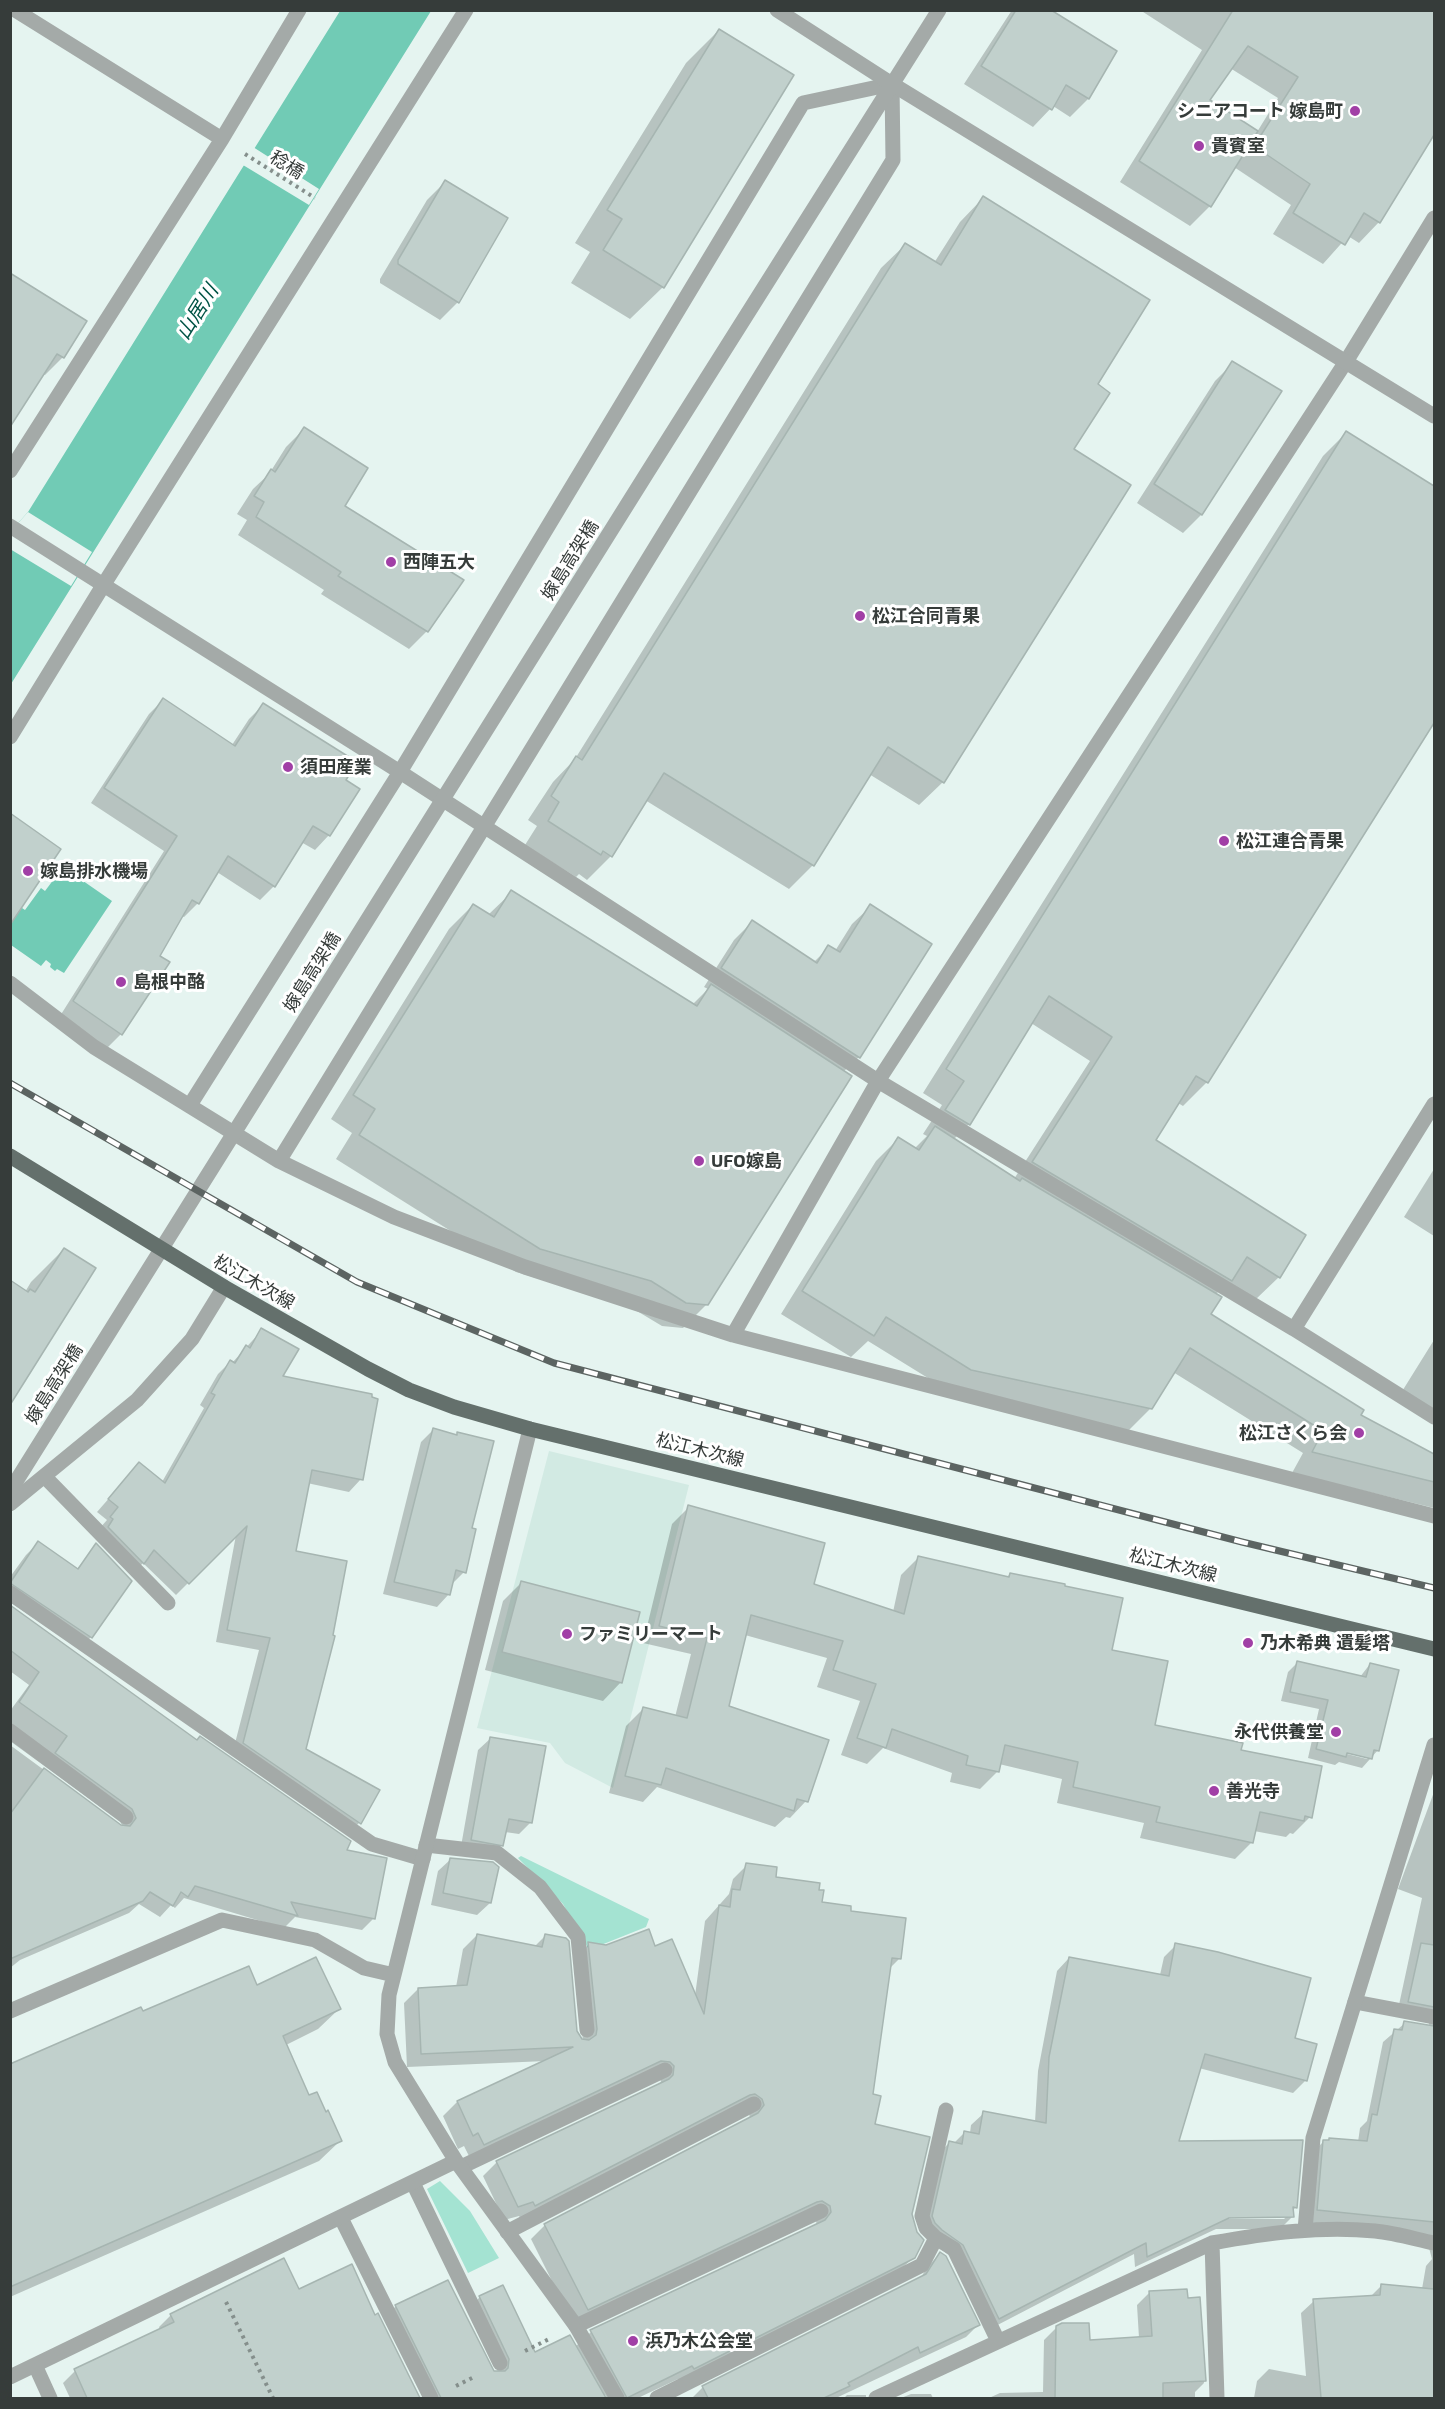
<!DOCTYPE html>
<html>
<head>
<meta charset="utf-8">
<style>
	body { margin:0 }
	#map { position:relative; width:1445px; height:2409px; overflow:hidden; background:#e5f4f0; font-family:"Exo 2",sans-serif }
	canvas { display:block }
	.frame { position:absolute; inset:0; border:12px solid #363c3a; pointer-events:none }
</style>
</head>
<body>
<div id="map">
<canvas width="1445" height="2409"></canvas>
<div class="frame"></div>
</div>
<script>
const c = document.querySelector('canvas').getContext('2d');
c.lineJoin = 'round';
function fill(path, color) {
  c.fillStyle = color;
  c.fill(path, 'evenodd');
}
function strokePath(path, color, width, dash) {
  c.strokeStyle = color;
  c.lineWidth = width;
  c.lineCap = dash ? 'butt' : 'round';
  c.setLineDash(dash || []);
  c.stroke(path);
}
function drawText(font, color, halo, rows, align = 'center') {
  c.font = font + ' "Exo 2","Noto Sans JP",sans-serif';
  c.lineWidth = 6;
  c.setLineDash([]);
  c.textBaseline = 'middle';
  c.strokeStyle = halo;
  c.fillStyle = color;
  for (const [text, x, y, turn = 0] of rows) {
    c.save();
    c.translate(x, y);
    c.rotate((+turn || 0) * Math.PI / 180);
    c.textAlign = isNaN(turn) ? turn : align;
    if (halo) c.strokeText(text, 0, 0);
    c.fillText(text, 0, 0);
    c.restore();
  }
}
fill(new Path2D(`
	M549,1451L689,1485L613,1788L565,1763L550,1743L477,1728Z`), '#d2eae3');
fill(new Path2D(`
	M521,1856L649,1919L646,1927L591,1949L588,1948L563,1904L518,1858Z
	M440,2181L470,2211L499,2258L468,2273L427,2189Z`), '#a4e3d2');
fill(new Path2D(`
	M340,11H431L11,684V531L28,512Z
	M63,867L112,901L64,973L57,969L55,971L50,967L51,964L46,960L41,966L11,945L10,900L25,910L41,888L45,891Z`), '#71cbb5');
fill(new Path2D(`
	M253,147L319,189L309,205L243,165Z
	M28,512L92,552L71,586L10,549L11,531Z`), '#e5f4f0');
fill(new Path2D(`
	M1012,10H1048L1115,52L1088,99L1070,117L1053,106L1033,127L964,84Z
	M1140,10H1434V133L1379,222L1359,243L1348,236L1323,264L1273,234L1291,205L1234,167L1210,206L1190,226L1120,182L1202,50ZM1230,68L1278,98L1257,132L1208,101Z
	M719,30L663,287L630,319L571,283L590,252L575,243L686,63Z
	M445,182L458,302L440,320L380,283V279L427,200Z
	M983,198L1096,385L943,782L919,805L869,774L813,865L789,889L645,800L611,856L587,880L579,874L576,877L525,845L537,826L528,820L553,782L575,759L881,268L905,245L934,263L960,222Z
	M10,275L85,322L63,357L45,375L43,374Z
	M1233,363L1279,392L1201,515L1183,533L1137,503L1215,381Z
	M304,429L343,506L427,631L409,649L321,594L324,590L238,535L247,520L237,514L253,489L269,474L286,447Z
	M1347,432L1434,487V720L1207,1082L1183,1106L1178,1103L1154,1140L1279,1277L1255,1300L1227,1283L1215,1295L1209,1315L1359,1416L1434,1455V1508L1292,1473L1303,1453L1173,1372L1151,1408L1129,1430L949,1391L868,1341L851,1357L781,1314L876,1161L898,1139L914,1149L927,1136L923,1134L942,1105L923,1093L1323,456ZM1031,1023L1090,1061L1014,1179L953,1140L969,1124Z
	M163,700L232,745L249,719L263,705L329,835L315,850L301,842L274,886L260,900L217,872L198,903L184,917L181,916L158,956L121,1034L107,1048L60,1016L164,851L91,803L149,714Z
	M512,892L692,1005L708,989L704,987L734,940L752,922L814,962L829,947L835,951L852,924L871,906L859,1057L843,1072L707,1304L683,1328L662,1326L627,1305L516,1272L336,1159L352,1133L331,1119L449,929L473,905L488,915Z
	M1434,1169V1236L1404,1217Z
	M64,1249L16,1394L25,1292L31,1282Z
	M262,1330L281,1377L361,1479L349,1492L307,1483L294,1552L305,1750L378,1791L359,1823L347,1835L232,1755L259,1650L216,1642L236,1535L176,1595L143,1563L131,1575L99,1529L107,1520L97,1512L139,1464L162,1482L204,1408L200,1405L218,1374L230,1362L232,1363Z
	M1434,1340V1414L1401,1393Z
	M433,1430L455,1436L458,1433L470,1529L464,1572L452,1584L449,1594L437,1607L383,1594L421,1442Z
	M689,1507L812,1585L893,1612L901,1575L918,1558L1006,1578L1010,1574L1110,1651L1153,1726L1239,1751L1310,1817L1293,1834L1290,1833L1286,1837L1254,1831L1252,1842L1235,1859L1140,1838L1144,1823L1057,1803L1062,1779L999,1764L997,1772L980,1789L950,1782L952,1773L883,1748L867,1764L841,1755L860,1701L817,1687L827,1658L745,1635L727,1707L806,1801L790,1818L786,1817L775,1827L657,1787L643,1802L609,1793L626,1726L643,1709L675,1717L691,1654L643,1643L672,1524Z
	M38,1543L76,1570L96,1546L91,1637L79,1649L10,1602V1577L26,1555Z
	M521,1583L621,1682L603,1701L485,1670L503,1601Z
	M10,1607L79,1655L77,1657L344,1851L373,1919L362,1930L295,1917L284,1928L184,1898L175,1908L171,1905L160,1917L139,1904L129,1913L20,1960L10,1968V1745L123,1828L120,1821L10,1741V1711L29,1685L10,1671Z
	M1297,1663L1360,1677L1370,1664L1378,1750L1362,1768L1339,1762L1335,1765L1308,1758L1319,1709L1281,1701L1288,1672ZM1340,1749L1369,1757L1367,1759L1339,1752Z
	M491,1738L531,1822L519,1834L505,1832L502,1845L490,1857L460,1852L478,1750Z
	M1434,1792V2398H1254L1257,2381L1269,2369L1306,2376L1301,2313L1314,2301L1370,2297L1381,2286L1422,2289L1426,2266L1432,2259L1429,2248L1410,2232L1305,2222L1311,2154L1323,2142L1330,2139L1358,2142L1360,2128L1367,2121L1383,2042L1405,2023L1430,2027L1428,2021L1397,2014L1422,1898L1398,1889Z
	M451,1859L490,1903L477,1915L431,1905L438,1871Z
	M747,1865L821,1903L849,1912L899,1959L889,1969L872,2095L873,2126L911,2214L914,2257L899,2271L679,2382L678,2379L638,2398H607L605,2395L601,2398H424L384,2318L396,2306L493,2372H498L467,2310L479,2298L502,2287L534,2354L575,2347L591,2332L817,2226L816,2221L573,2323L531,2239L545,2225L750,2119L749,2113L521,2219L519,2216L504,2220L483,2176L497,2162L660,2085L661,2081L656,2075L470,2158L464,2146L458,2149L443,2116L457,2102L546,2061L407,2067L404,2003L418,1989L456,1987L463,1949L477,1935L534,1947L546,1935L576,2031L583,2042L575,1958L589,1944L606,1947L655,1948L695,1996L705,1921L729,1894L733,1879Z
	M1176,1945L1294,2039L1306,2080L1293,2093L1199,2068L1177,2143L1296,2207L1292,2211V2217L1280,2229H1216L1135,2267L1134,2254L986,2331L951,2257L923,2235L937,2155L950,2142L954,2143L965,2132L970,2133L971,2125L984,2113L1035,2122L1038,2071L1057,1971L1069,1958L1160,1975L1164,1957ZM1222,2216H1287L1284,2219H1222Z
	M257,1987L339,2009L318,2029L286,2045L308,2097L340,2141L319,2161L10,2297V2065L142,2013Z
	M940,2254L978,2325L966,2337L836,2398H692L703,2387L920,2279L928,2266Z
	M299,2291L374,2317L377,2315L420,2398H70L63,2383L75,2371L160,2330L159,2327L171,2315Z
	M1150,2292L1186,2299H1199L1204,2383L1195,2392V2398H989L1000,2393L1043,2392L1044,2340L1057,2327L1088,2341L1139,2338L1137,2305Z
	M911,2394H931L933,2398H901Z
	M847,2395H866V2398H844Z`), '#0003');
const building = new Path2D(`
	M1016,10H1051L1117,51L1089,99L1066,85L1052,110L981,66Z
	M1233,10H1434V135L1380,223L1364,213L1345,245L1293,213L1310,184L1254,146L1298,77L1248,46L1210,100L1258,131L1211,207L1139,161Z
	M719,29L794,75L664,288L603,250L622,219L607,210Z
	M445,180L508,218L459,303L398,264V260Z
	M983,196L1150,300L1098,384L1110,393L1074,449L1131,485L944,783L888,747L814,866L664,773L612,857L603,851L601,855L548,821L559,802L551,796L576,756L582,760L905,243L941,265Z
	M10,273L87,321L64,358L57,354L10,427Z
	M1232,361L1282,391L1202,515L1154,484Z
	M304,427L368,468L345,506L464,580L428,632L338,576L341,572L256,517L264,502L254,496L271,469L275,472Z
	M1346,431L1434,486V723L1208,1083L1196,1076L1156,1140L1306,1235L1280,1278L1247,1257L1232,1281L1032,1162L1112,1037L1049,996L970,1125L945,1110L964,1081L946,1069Z
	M163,698L235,746L263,703L357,762L346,780L360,789L330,836L313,826L275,887L228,856L199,904L192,900L160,956L170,962L122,1035L73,1001L177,836L104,788Z
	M10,813L61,849L10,925Z
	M511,890L697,1006L711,984L852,1076L708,1305L686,1303L651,1281L540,1249L359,1135L375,1109L353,1095L473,904L494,917Z
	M870,904L932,944L860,1058L721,968L752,920L817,963L828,945L840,952Z
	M935,1126L1020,1181L1022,1178L1222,1297L1211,1314L1364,1410L1361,1415L1434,1454V1482L1312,1452L1323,1431L1190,1348L1152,1409L971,1370L886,1317L874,1336L802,1291L898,1137L919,1150Z
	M64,1248L96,1268L10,1405V1280L28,1292L30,1289L35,1292Z
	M261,1328L299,1349L283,1376L372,1394V1397L378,1399L363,1480L312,1470L296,1551L347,1561L333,1635L335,1636L306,1749L380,1790L361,1824L243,1743L270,1638L227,1630L247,1526L189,1584L154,1550L144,1564L108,1527L113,1519L110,1517L118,1507L108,1499L139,1462L165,1483L215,1395L211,1393L230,1360L235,1363L246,1345L250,1348Z
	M433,1428L457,1435V1432L494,1441L472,1528L476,1529L466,1573L456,1570L450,1595L394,1582Z
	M688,1505L825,1543L814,1584L904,1614L918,1556L1009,1577L1010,1573L1065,1584V1586L1123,1598L1112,1650L1168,1661L1155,1725L1243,1743L1241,1750L1322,1766L1312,1818L1305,1816L1304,1821L1260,1812L1253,1843L1156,1822L1160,1807L1073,1787L1078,1762L1005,1745L999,1772L966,1765L968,1756L892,1729L886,1748L857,1738L876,1684L833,1670L843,1641L751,1615L729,1706L829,1740L808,1802L797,1799L794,1811L666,1768L661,1785L625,1776L643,1707L687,1718L707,1638L659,1626Z
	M38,1541L78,1569L96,1543L132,1581L92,1638L10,1583Z
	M521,1581L640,1612L622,1683L502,1652Z
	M10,1605L197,1740L200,1736L351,1841L347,1850L387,1858L375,1919L291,1902L298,1916L195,1886L188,1897L181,1892L173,1906L150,1892L143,1901L10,1959V1814L44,1768L121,1825L130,1826L136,1818L132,1809L55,1753L67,1736L19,1702L39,1672L10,1650Z
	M1297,1661L1366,1677L1370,1663L1399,1670L1379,1751L1374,1750L1372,1759L1347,1753L1346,1757L1316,1749L1328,1700L1290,1692Z
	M490,1737L546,1746L532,1823L509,1819L503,1846L471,1840Z
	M450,1858L493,1862L499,1867L491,1903L443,1893Z
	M746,1863L777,1867L776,1877L820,1883L819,1890H824L822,1902L851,1906V1911L906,1918L901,1959L892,1958L873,2094L881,2096L875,2124L930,2137L912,2214L917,2232L924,2240L915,2258L694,2369L692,2366L627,2398L590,2330L825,2220L831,2212L830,2206L822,2201L817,2202L588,2310L544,2224L758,2113L764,2105L762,2099L755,2094L750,2095L535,2206L533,2202L518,2207L496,2161L669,2079L673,2075L674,2066L670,2062L661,2061L484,2145L478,2133L473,2136L457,2101L573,2047L421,2054L418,1988L467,1985L477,1934L542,1947L545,1934L566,1938L569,1941L577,2031L582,2039L589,2040L596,2035L597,2029L588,1942L606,1945L649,1929L655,1946L672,1939L704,2014L719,1905L730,1907L732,1889L740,1890Z
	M1175,1943L1218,1952L1311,1978L1295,2038L1317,2044L1307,2081L1205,2054L1179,2141L1303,2140L1297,2208L1293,2207L1294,2217L1229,2218L1147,2257L1146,2243L999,2319L963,2245L942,2230L935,2223L932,2216L949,2141L962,2144L964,2131L979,2134L983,2111L1046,2123L1049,2057L1069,1957L1169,1976Z
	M1421,1943L1434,1945V2007L1408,2002Z
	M316,1957L341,2009L283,2036L309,2095L317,2092L326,2112L328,2110L342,2141L10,2287V2064L141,2007L143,2011L249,1966L257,1985Z
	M1404,2021L1434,2026V2222L1317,2210L1323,2140H1329V2138L1367,2141L1372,2114L1377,2115L1394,2029L1402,2030Z
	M940,2252L946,2256L980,2325L920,2353L918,2347L848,2383L850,2386L824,2398H708L702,2386L926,2274Z
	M284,2258L299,2289L352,2264L375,2315L378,2313L420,2398H87L74,2369L174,2322L170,2314Z
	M448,2280L494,2371H505L508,2368L509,2359L479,2296L503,2285L535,2352L570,2335L606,2398H441L395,2305Z
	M1381,2284L1434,2289V2398H1321L1313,2299L1380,2295Z
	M1187,2289L1188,2298L1200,2297L1206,2381L1163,2383V2398H1055L1056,2326L1062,2323H1089L1090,2340L1152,2336L1149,2291Z`);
fill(building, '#c1d0cc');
strokePath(building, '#a6b5b1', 1.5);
strokePath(new Path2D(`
	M245,154L315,198
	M226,2302L273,2398
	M525,2351L551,2338
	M456,2386L476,2376`), '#858f8c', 4, [3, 4.5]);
strokePath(new Path2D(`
	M45,1477L168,1603
	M10,1593L372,1844L423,1859
	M426,1845L497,1853L540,1887L578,1937L587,2030
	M1355,2002L1434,2017
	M461,2167L665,2070
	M413,2183L500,2363
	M341,2218L431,2398
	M576,2326L821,2211`), '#a4aaa8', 15);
strokePath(new Path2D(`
	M15,10L222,139
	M10,471L222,139L299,10
	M10,526L400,772L878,1081L1294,1329L1434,1417
	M10,737L104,584L466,10
	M10,983L94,1047L279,1161L394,1217L525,1267L733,1335L1434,1516
	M190,1105L400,772L803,103L892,84L893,160L279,1161
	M1294,1329L1434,1104
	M733,1335L878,1081L1347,360L1434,218
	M530,1429L394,1975L389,1995L387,2034L395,2062L456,2161L576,2326L617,2398
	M10,1504L137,1400L192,1339L224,1287
	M10,1731L126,1817
	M10,2011L222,1920L315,1940L364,1968L394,1975
	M946,2110L922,2216L926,2228L936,2238L954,2249L998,2341
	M1305,2230L1313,2138L1434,1745
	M507,2232L754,2104
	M1212,2243L1217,2398
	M35,2365L50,2398
	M10,2377L456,2161
	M657,2398L922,2265L936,2238
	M876,2398L1212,2243C1267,2233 1319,2226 1375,2231C1395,2233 1415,2239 1434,2243`), '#a4aaa8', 15);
strokePath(new Path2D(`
	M777,10L892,84L1434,416
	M10,1491L647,473L939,10`), '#a4aaa8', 15);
strokePath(new Path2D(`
	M10,1156L224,1287L368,1369L409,1390L454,1407L530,1429L1434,1649`), '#64706c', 15);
const rail = new Path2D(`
	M10,1083L357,1282L554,1363L1242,1542L1434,1588`);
strokePath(rail, '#5c6462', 7);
strokePath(rail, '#fff', 4.5, [14]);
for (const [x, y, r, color] of [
	[1355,111,6,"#a13fa6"],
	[1199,146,6,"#a13fa6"],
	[391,562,6,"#a13fa6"],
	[860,616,6,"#a13fa6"],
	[288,767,6,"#a13fa6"],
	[1224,841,6,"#a13fa6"],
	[28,871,6,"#a13fa6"],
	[121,982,6,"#a13fa6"],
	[699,1161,6,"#a13fa6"],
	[1359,1433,6,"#a13fa6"],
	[567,1634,6,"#a13fa6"],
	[1248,1643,6,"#a13fa6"],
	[1336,1732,6,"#a13fa6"],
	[1214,1791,6,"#a13fa6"],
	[633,2341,6,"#a13fa6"]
]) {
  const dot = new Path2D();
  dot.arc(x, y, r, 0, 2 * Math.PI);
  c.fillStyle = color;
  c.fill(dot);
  strokePath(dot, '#fff', 2);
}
drawText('bold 18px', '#363c3a', '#fff', [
	["シニアコート 嫁島町",1343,111,"right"],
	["貴賓室",1211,146],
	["西陣五大",403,562],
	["松江合同青果",872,616],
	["須田産業",300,767],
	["松江連合青果",1236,841],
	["嫁島排水機場",40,871],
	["島根中酪",133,982],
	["UFO嫁島",711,1161],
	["松江さくら会",1347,1433,"right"],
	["ファミリーマート",579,1634],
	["乃木希典 遺髪塔",1260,1643],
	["永代供養堂",1324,1732,"right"],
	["善光寺",1226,1791],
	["浜乃木公会堂",645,2341]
], 'left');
drawText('18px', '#363c3a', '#fff', [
	["稔橋",287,165,32],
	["嫁島高架橋",570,560,-58],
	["嫁島高架橋",312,972,-58],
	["松江木次線",254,1282,30],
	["嫁島高架橋",54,1384,-58],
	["松江木次線",700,1450,14],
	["松江木次線",1173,1565,14]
]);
drawText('italic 20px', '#005345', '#fff', [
	["山居川",197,312,-58]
]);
</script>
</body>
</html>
